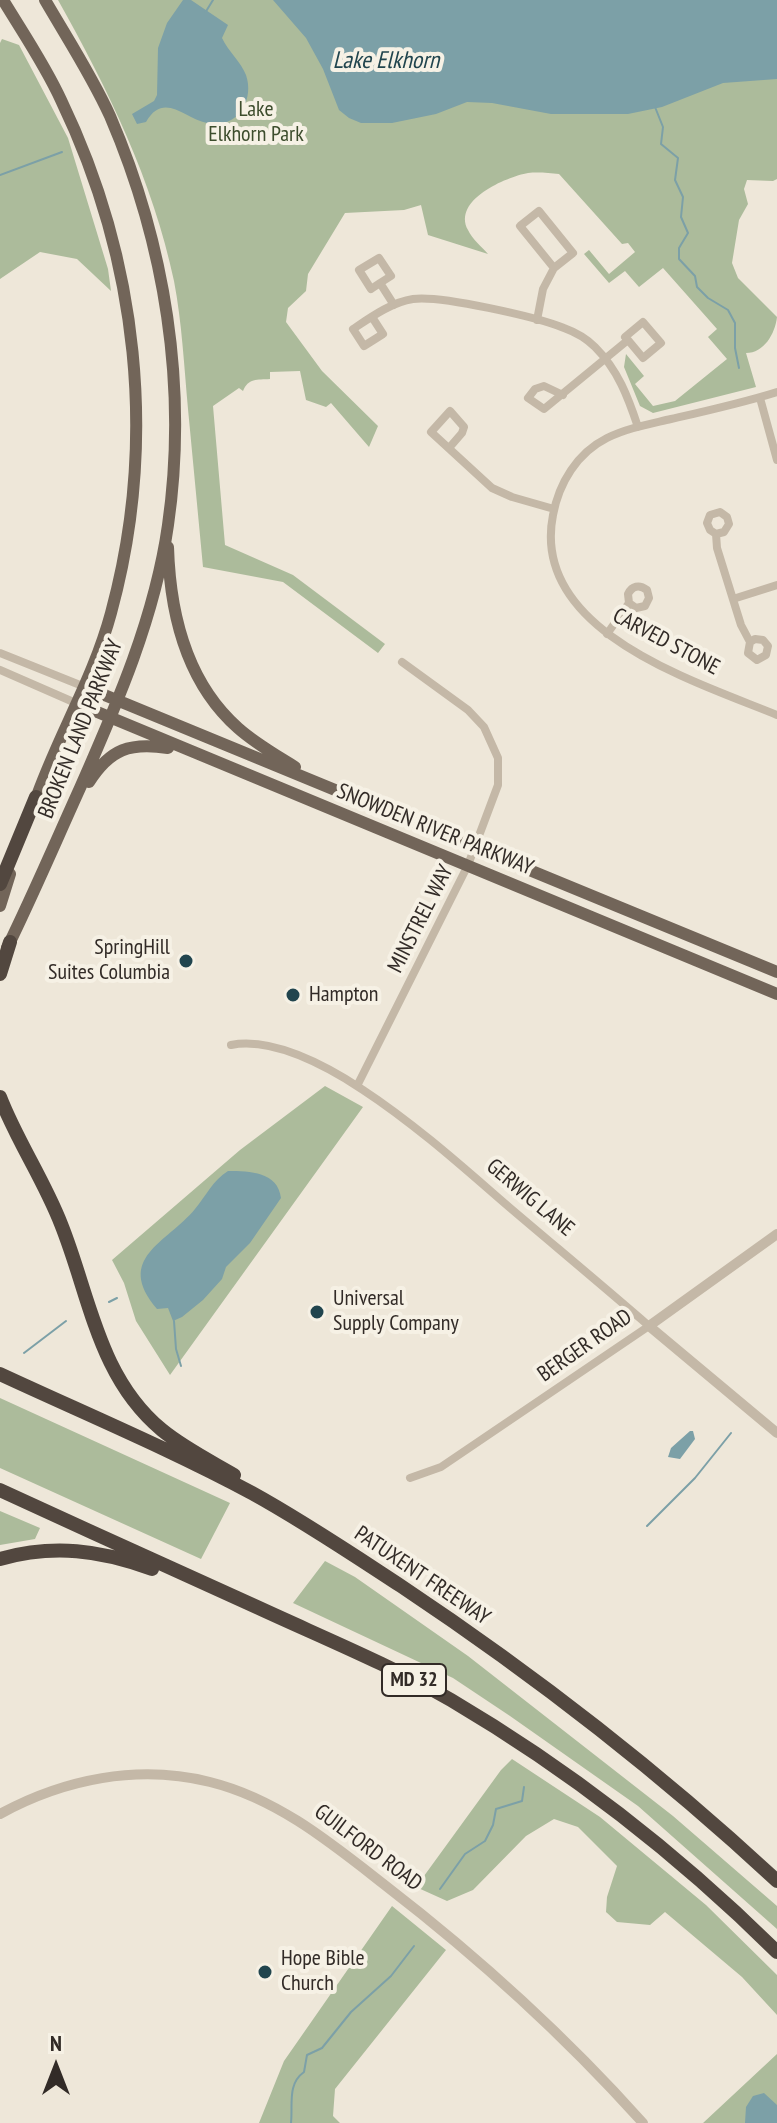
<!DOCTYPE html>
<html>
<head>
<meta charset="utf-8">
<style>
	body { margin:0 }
	#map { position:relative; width:777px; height:2123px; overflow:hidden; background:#eee7d9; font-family:"PT Sans Narrow",sans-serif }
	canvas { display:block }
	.north { position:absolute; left:16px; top:2027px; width:80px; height:80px; -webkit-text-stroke:6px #f6f1e5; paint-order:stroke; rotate:0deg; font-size:22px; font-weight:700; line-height:32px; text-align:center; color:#322b27 }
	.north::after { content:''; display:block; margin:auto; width:28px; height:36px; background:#322b27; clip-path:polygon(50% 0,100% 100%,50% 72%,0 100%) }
</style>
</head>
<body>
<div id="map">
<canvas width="777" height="2123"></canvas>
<div class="north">N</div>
</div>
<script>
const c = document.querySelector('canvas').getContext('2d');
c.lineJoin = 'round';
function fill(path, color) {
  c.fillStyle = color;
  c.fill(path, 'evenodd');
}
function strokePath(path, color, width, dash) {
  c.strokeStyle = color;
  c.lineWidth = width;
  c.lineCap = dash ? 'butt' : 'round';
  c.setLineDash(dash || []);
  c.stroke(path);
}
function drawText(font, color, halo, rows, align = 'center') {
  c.font = font + ' "PT Sans Narrow",sans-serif';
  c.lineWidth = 8;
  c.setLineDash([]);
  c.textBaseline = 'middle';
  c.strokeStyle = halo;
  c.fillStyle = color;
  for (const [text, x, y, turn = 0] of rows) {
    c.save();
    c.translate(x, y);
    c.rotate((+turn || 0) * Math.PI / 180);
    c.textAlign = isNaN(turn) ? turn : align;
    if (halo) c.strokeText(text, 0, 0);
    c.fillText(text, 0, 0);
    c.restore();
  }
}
fill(new Path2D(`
	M58,0H777V179L773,181L747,180L744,189L748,204L739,220L732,263L738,278L777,317C775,334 764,353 746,353L756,387L653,413L640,406L624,367L626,354L644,376L635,384L653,406L675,401L727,359L708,337L717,329L663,268L639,287L625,271L609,283L584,254L589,250L609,274L635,252L628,243L622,244L559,174C549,173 538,172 528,173C506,177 452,200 468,230C472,239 482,247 488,254L428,235L421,205L404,210L345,213L308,274L306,291L288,308L286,322L322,371L378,426L369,447L331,403L326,407L306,400L300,371L270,372V379C257,380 248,378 243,391L239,388L213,406L225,545L293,575L385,644L378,653L283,582L203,567C198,514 193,462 188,409C184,366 182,323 174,281C153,181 108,89 58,0Z
	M2,39L19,45L68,138L108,269L111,291L77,259L40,252L0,279V43Z
	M325,1086L363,1107L170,1375L136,1321L124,1283L112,1260L240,1150Z
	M0,1398L230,1503L201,1559L0,1468Z
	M0,1511L40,1528L35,1539L0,1545Z
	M325,1561L355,1577L468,1656L673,1816L777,1906V1929L638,1806L510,1716L453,1678L293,1603Z
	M512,1759L600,1817L706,1905L777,1975V2015L742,1977L665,1912L650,1925L617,1922L606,1912L607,1897L617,1866L578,1827L554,1819L526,1836L473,1890L447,1901L416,1887L501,1770Z
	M392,1906L446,1950L335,2089L333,2116L340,2123H259L284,2061Z
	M777,2054V2123H703Z`), '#acbb9b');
fill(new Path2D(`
	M183,0H191L228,25L222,38C228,51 241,62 246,75C255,101 236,130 207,123C185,119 164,91 146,122L137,124L132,114L154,101L157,95L158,48L167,23Z
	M273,0H777V79L723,83L662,107L628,114H551L492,103L467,102L436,114L392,123H361L349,118L339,110L323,69L306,38Z
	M228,1171C250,1171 278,1172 281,1198L250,1243L226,1267L222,1279L203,1300L182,1317L173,1321L168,1308L157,1309C114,1258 167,1243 195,1209C206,1196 213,1180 228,1171Z
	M690,1431H693L695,1439L680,1459L668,1457L671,1448Z
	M764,2093L777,2105V2123H745L746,2107L753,2096Z`), '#7ca0a7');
strokePath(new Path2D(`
	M205,13L213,0
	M655,107L663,127L661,144L678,158L675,180L683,197L681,217L688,233L679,248V259L695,276L697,287L708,298L728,310L735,323V348L739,368
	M0,175L62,152
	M109,1302L117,1298
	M174,1321L176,1349L181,1366
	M24,1353L66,1321
	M647,1526L695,1478L731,1433
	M440,1889L465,1854L485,1841L493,1825L496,1809L522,1801L524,1787
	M291,2123C293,2105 287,2084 304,2072L307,2055L322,2048L351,2012L391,1976L414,1946`), '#7ca0a7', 2);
strokePath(new Path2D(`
	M380,283L391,276L379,258L359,270L371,289L380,283L394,305
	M372,317L383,334L364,346L353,329C371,317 392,302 413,299C440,295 537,317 564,328C575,332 586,338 595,347C618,370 628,397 638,427
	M537,320L543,289L554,268L520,226L539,211L573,253L554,268
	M777,392C742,403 706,411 671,419C650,424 627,428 607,438C577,453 559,483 553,515C530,631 694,681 777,715
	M563,395L544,386L535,389L528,398L544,409L628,340L625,337L643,322L661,343L643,358L628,340
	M760,398L777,460
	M449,448L462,433L464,427L450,411L431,432L492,488L512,497L554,509
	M716,534L710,530L707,523L710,515L720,512L727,517L729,524L724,532L716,534L717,548L741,625L750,642L748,653L757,660L766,655L768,646L763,640L755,639L750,642
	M733,599L777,585
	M607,634L629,603L636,608L645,606L649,598L647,590C639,584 632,586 628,594L629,603
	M0,653L85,687
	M0,670L78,704
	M231,1045C315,1029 448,1155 509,1207C556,1247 603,1286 649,1326L441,1467L410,1478
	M357,1086L468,865L498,785V758L484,727L468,710L402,662`), '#c4b8a7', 8);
strokePath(new Path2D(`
	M777,1234L649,1326L777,1433
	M0,1814C64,1779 138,1764 210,1782C278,1799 331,1843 386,1886C478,1957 565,2036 643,2123`), '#c4b8a7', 10);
strokePath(new Path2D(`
	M3,0C23,33 45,65 61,100C138,260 158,441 111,613C93,680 56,739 34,804
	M168,547C170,614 186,682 238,728C256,744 276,755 295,767
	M85,687L777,972
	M78,704L777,994
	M89,782C110,749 130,742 168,748
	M0,906L10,874
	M7,948C33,895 56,841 80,788C117,704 155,617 168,525C188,386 165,244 110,116C92,76 67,38 45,0`), '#726559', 12);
strokePath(new Path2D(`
	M0,884L36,797
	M0,974L10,942
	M0,1097C17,1141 44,1180 61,1224C90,1296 98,1377 162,1430C184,1448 210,1461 234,1475
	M0,1374C84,1413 170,1449 252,1493C303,1521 352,1554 401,1586C533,1674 661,1773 777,1881
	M0,1490C86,1530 173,1569 259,1608C324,1638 390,1665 451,1700C568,1769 680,1856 777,1952
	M0,1559C53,1544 101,1550 152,1569`), '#52473f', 14);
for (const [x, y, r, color] of [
	[186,961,8,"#21454e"],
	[293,995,8,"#21454e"],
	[317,1312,8,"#21454e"],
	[265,1972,8,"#21454e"]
]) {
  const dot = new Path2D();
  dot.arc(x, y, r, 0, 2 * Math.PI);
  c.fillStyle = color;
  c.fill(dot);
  strokePath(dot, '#f6f1e5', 3);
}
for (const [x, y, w] of [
	[414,1680,64]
]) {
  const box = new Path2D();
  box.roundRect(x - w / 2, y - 16, w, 32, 6);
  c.fillStyle = '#f6f1e5';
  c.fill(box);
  strokePath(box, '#322b27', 2);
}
drawText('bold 20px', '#322b27', null, [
	["MD 32",414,1680]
]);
drawText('22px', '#3d4d2d', '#f6f1e5', [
	["Lake",256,110],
	["Elkhorn Park",256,135]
]);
drawText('22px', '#322b27', '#f6f1e5', [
	["CARVED STONE",666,642,28],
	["BROKEN LAND PARKWAY",81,729,-68],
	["SNOWDEN RIVER PARKWAY",435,830,22],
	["MINSTREL WAY",421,919,-63],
	["GERWIG LANE",530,1198,40],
	["BERGER ROAD",585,1346,-35],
	["PATUXENT FREEWAY",422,1576,34],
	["GUILFORD ROAD",368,1848,37]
]);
drawText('22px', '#322b27', '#f6f1e5', [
	["SpringHill",170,948,"right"],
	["Suites Columbia",170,973,"right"],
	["Hampton",309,995],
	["Universal",333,1299],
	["Supply Company",333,1324],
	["Hope Bible",281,1959],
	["Church",281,1984]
], 'left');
drawText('italic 24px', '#21454e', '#f6f1e5', [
	["Lake Elkhorn",386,61]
]);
</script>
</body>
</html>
